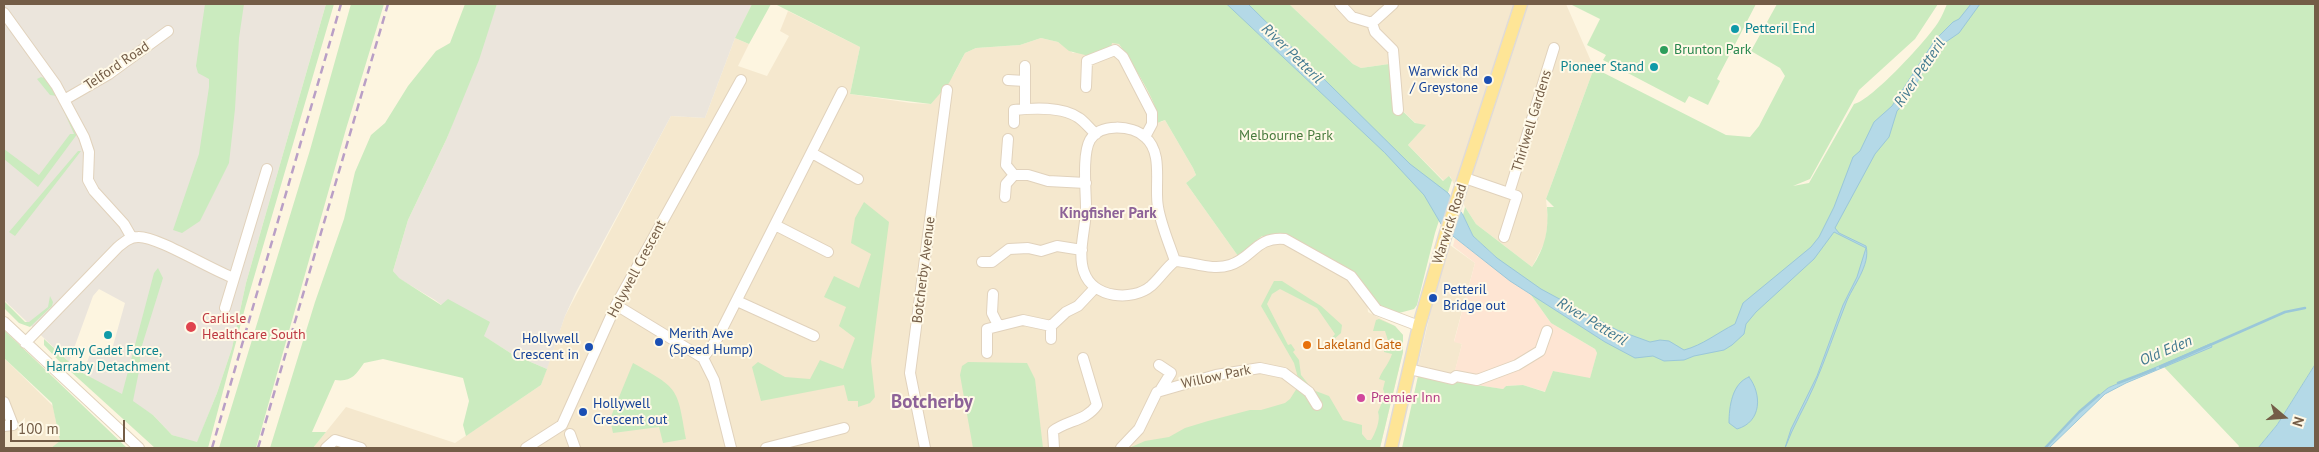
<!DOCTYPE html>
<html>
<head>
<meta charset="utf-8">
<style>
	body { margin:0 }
	#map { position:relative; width:2319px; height:452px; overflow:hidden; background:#fdf5e0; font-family:"PT Sans",sans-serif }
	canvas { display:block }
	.frame { position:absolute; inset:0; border:5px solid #745d47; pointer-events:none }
	.north { position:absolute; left:2259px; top:392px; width:50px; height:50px; -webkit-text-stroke:4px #fff9e7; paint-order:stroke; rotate:108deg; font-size:14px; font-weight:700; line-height:20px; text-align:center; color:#745d47 }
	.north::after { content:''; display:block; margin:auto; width:18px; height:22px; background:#745d47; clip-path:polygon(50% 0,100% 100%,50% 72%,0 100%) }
	.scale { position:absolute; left:10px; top:420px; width:115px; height:22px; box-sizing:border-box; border:2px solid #745d47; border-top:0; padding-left:6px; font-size:15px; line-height:18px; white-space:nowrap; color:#745d47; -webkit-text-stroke:4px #fff9e7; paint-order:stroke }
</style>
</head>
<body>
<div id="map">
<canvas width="2319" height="452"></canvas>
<div class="frame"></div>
<div class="north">N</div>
<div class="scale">100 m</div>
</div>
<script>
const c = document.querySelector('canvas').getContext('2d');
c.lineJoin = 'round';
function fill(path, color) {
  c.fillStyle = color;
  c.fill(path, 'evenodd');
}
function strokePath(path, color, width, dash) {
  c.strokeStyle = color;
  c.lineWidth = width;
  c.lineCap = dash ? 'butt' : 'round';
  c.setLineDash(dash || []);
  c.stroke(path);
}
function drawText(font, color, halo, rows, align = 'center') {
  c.font = font + ' "PT Sans",sans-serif';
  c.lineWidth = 4;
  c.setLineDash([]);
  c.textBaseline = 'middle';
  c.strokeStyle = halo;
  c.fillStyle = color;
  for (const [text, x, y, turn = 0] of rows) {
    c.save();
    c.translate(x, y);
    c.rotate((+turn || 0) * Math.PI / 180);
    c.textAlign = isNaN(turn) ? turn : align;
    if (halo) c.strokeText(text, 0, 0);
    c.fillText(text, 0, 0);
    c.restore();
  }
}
fill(new Path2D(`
	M1289,4H1566L1594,68L1546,199L1548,221L1545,242L1532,267L1476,224L1465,207L1450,176L1444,181L1408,145L1422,129L1392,101L1389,64L1361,68L1353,64Z
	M788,11L860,47L850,94L911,103L931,104L954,74L965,53L976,48L1020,45L1041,38L1058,42L1073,53L1115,42L1119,44L1150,95L1158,114V120L1161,122L1165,120L1193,168L1196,175L1186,183L1238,256L1262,236H1274L1302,245L1366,293L1368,312L1395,326L1403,335V352L1380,448H313L346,407L455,443L541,385L565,316L671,116L705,118L735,38L749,44L738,66L767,76L789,36L780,31Z
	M1447,243L1475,263L1454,341L1462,344L1454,375L1418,365Z
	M4,358L53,406L60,442L51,448H4Z`), '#f5e8ce');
fill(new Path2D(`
	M1455,238L1531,295L1551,323L1595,349L1597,353L1590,379L1553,371L1546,392L1523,385L1506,386L1503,389L1415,376L1418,365L1454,374L1462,344L1454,342L1475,263L1453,246Z`), '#fee5d3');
fill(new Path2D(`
	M4,4H326L246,283L232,348L217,393L197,443L172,435L153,415L83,373L92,349L111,353L125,303L99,289L93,296L69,362L4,300Z
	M497,4H752L735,38L705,118L671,116L576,292L565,316L547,369L512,354L471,328L435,300L398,278L393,271L408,220L447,138Z`), '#ebe5dc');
fill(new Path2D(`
	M205,4H244L239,38L235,109L229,163L200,221L182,233L173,230L199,154L209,87V79L198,73L196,66Z
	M326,4H334L245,308L208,448H155L58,360L44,345V339L79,371L122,394L154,273L158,268L163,278L140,352V366L133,401L153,415L172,435L197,442L217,393L232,348L246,283Z
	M351,4H384L346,129L256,448H219L310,150Z
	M465,4H497L479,60L447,138L408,220L393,271L399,278L441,305L448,299L490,322L484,336L512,354L547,369L541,385L466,436L463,425L469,401L463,378L383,359L364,363C355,376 351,382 335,380L312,432H326L313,448H270L315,302L344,219L355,172L371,135L385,123L408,86L436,51L450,43Z
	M752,4H771L749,44L735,38Z
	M775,4H1289L1353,64L1361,68L1389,64L1392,101L1415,123L1426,125L1408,145L1443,181L1449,176L1452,180L1435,233L1417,305L1414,309L1399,313L1378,308L1360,282L1274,236H1262L1238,256L1186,183L1196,175L1193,168L1165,120L1157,123C1162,106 1129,60 1119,44L1112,43L1111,47L1089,56L1069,51L1058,42L1041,38L1020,45L976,48L965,53L949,83L931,104L850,94L860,47Z
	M1570,4H1756L1717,79L1720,81L1708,105L1689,96L1685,103L1603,60L1606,55L1587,45L1600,19Z
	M1777,4H1938L1915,39L1859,90L1810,179L1793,186L1809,183L1854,104C1871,101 1929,38 1939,21C1942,16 1945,9 1947,4H2315V365L2277,425L2258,448H2238L2239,446L2163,366L2108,388L2046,448H1402L1418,376L1503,389L1506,386L1523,385L1545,392L1553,371L1590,378L1597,353L1595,349L1551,323L1531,295L1497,258L1473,236L1463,215L1465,207L1476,224L1532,267C1545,248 1549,230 1547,207H1554L1546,199L1594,68L1726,135L1750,137L1759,126L1785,76L1780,68L1751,51Z
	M41,77L53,81L78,133L38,187L4,159V149L39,175L70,134H74L57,96L50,95L37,79Z
	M78,151H81L15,236L9,232Z
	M864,202L889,222L871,361L875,397L870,403L858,407V401H848L844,385L761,401L752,367L758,362L785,377L810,379L820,360L843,369L855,338L839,326L846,307L824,297L834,276L859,288L871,254L851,243L855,218Z
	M1274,281H1282L1321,306L1342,325L1341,333L1333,340L1331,339L1335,334L1317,308L1280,289L1272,294L1267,304L1288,345L1291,344L1295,350L1293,352L1299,360L1301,375L1313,390L1329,396L1343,420L1362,425V434L1367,440H1371C1375,434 1381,420 1378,412L1385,395L1383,389L1385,381L1379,379C1382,370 1389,364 1392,354L1384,352V350L1390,347L1385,331H1373L1376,320L1379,319L1395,326L1403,335V352L1380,448H1129L1145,441L1169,437L1185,428L1208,421L1250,410H1261L1285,403L1290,399L1297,388L1298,378L1294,363L1261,306Z
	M50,296L53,302L52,306L30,327L19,323L4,308V301L25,322H29L48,307Z
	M4,330L127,448H51L60,441L52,403L4,358Z
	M968,362L1027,363L1035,379L1043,448H973L960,375L962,366Z
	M633,363C679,389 677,387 686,439L663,443L659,427L613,433L610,419Z`), '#cbebbf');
const water = new Path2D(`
	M1227,4H1248L1410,164L1448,193L1463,215L1473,236L1497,258L1541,289L1617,330L1650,342L1660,340L1669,341L1684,350C1703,345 1717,333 1735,324L1743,303L1811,247L1819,237L1834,207L1853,157L1860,151L1874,122L1892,106L1935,40L1953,22L1959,19L1971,4H1980L1959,33L1937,48L1906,101L1897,111L1889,137L1875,154L1835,228L1839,233L1866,246C1871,265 1852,287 1846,303C1835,331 1826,358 1814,386C1805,407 1793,426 1785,448L1791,429L1817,376L1843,305L1857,277L1866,248L1834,232L1814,259L1756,312L1746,324L1744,334L1732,345L1724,350L1694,356L1684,360L1664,361L1653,356L1635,358L1605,342L1510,281L1444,229L1424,195L1385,153Z
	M2211,344L2212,347L2126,383L2105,394L2049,448H2045L2079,412L2108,388Z
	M2315,365V448H2258L2277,425Z
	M1749,377C1762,394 1762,422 1737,429L1729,423C1729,407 1732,383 1749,377Z`);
fill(water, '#b4d9e7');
strokePath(water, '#9ac7d9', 1);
strokePath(new Path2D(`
	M2160,367L2285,312L2305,308
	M2118,383L2155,369
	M2045,448L2079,412L2099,395`), '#9ac7d9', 2.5);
const minor = new Path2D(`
	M1340,4L1352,17L1372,23
	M1393,4L1372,23L1375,32L1393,50L1398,110
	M4,13L56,85L84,137L89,152L88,180L94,191L124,224L132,238
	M1008,80L1025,81
	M1086,87L1087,61L1115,50L1123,57L1152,113V124L1145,137
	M64,100L109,74L168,31
	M1025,109V66
	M1014,123V110C1033,108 1062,106 1079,118C1085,122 1090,129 1096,134
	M1008,139L1006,165L1014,175
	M812,153L858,179
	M1465,178L1517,196L1504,237
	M1509,193L1554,48
	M1005,197L1006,184L1014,175H1028L1048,181L1086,183
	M775,225L828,252
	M1175,261C1169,243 1161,225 1158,207C1154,186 1164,153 1145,137C1132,125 1100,123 1090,140C1082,154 1086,191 1086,208C1086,228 1077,253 1084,272C1093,298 1132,302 1151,286C1160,278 1166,268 1175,261C1193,262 1212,271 1230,265C1253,258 1256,236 1285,239L1351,276L1377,310L1419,326
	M982,262H992L1009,249L1028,248L1041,251L1057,246L1082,250
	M993,294L992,313L998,325
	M737,301L814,336
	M616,305L703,358L714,380L731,448
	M225,308L267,169
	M4,322L139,448
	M1051,326V339
	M25,343L118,247C124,242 130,237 138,237C157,236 211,270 234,278
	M987,353V329L1023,320L1051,326L1066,312L1078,306L1094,289
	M703,358L717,339L842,92
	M1159,365L1171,373L1161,389
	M1409,369L1452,379L1456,376L1477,380L1517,365L1540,351L1547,331
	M4,402L13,425L4,426
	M570,434L575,448
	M326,448L335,440L361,448
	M526,448L562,425L616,305L741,80
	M766,448L844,428
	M925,448L910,373L947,90
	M1054,448L1053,431C1068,420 1086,421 1097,405L1083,358
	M1121,448L1139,429L1157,392L1216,375L1260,368L1284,373L1309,392L1317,405`);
const major = new Path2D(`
	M1391,448L1419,326L1446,233L1521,4`);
strokePath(minor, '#e1d2bc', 12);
strokePath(major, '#e0dbd7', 15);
strokePath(minor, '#fff', 10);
strokePath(major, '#fee596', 12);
strokePath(new Path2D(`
	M212,448L341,4
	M258,448L388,4`), '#b99fc6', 2.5, [8, 5]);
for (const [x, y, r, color] of [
	[1735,29,5,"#0f9aa8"],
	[1664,50,5,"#2e9e5b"],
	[1654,67,5,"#0f9aa8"],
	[1488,80,5,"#1a4fb4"],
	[1433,298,5,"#1a4fb4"],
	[191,327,6,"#e0444e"],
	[108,335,5,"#0f9aa8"],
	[659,342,5,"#1a4fb4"],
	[1307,345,5,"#e8710a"],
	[589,347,5,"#1a4fb4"],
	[1361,398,5,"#d1479c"],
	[583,412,5,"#1a4fb4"]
]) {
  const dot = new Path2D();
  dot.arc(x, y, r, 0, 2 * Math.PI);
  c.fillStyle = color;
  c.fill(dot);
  strokePath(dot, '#fff9e7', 2);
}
drawText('14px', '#0d838f', '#fff9e7', [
	["Petteril End",1745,29],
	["Pioneer Stand",1644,67,"right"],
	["Army Cadet Force,",108,351,"center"],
	["Harraby Detachment",108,367,"center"]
], 'left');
drawText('14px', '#27864d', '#fff9e7', [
	["Brunton Park",1674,50]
], 'left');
drawText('14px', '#745d47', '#fff9e7', [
	["Telford Road",117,66,-34],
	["Thirlwell Gardens",1532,121,-73],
	["Warwick Road",1450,224,-72],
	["Holywell Crescent",637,269,-62],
	["Botcherby Avenue",924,270,-83],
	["Willow Park",1216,377,-12]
]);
drawText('14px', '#164399', '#fff9e7', [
	["Warwick Rd",1478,72,"right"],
	["/ Greystone",1478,88,"right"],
	["Petteril",1443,290],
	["Bridge out",1443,306],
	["Merith Ave",669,334],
	["(Speed Hump)",669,350],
	["Hollywell",579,339,"right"],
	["Crescent in",579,355,"right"],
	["Hollywell",593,404],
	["Crescent out",593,420]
], 'left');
drawText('14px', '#497b3e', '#fff9e7', [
	["Melbourne Park",1286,136]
]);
drawText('14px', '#be3a42', '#fff9e7', [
	["Carlisle",202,319],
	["Healthcare South",202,335]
], 'left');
drawText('14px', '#c56008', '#fff9e7', [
	["Lakeland Gate",1317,345]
], 'left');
drawText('14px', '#b23c85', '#fff9e7', [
	["Premier Inn",1371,398]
], 'left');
drawText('italic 15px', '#427990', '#fff9e7', [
	["River Petteril",1292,54,44],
	["River Petteril",1920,73,-56],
	["River Petteril",1592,322,31],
	["Old Eden",2166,351,-23]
]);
drawText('bold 15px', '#8d6298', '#fff9e7', [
	["Kingfisher Park",1108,214]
]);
drawText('bold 19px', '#8d6298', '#fff9e7', [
	["Botcherby",932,403]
]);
</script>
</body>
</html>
